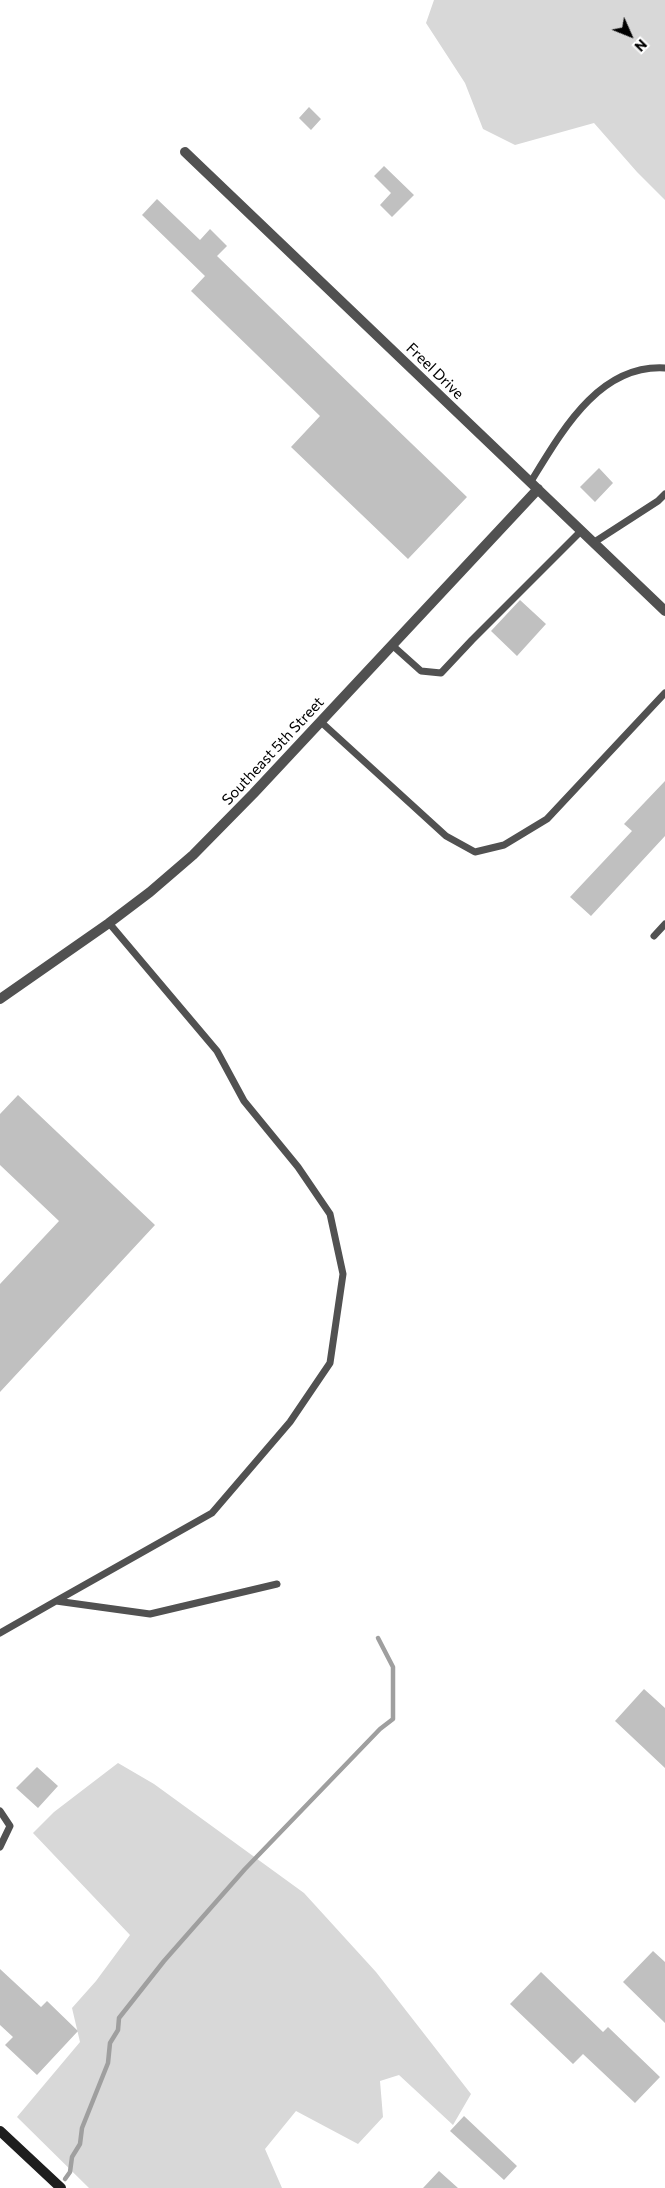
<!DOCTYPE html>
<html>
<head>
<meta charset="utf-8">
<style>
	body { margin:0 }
	#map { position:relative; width:665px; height:2188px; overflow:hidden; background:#fff; font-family:Commissioner,sans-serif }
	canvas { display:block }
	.north { position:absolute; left:605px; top:10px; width:50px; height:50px; -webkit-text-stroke:4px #fff; paint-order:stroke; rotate:134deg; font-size:14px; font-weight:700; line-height:20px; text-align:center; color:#000 }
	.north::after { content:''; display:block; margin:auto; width:18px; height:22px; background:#000; clip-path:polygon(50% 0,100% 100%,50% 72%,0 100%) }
</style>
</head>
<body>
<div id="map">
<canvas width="665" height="2188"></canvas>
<div class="north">N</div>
</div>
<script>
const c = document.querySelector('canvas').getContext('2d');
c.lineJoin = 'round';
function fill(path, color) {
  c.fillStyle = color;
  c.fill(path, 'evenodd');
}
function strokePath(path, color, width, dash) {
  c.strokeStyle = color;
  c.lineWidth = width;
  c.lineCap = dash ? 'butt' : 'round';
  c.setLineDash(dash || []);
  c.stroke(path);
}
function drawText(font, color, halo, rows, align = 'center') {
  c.font = font + ' Commissioner,sans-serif';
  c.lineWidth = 5;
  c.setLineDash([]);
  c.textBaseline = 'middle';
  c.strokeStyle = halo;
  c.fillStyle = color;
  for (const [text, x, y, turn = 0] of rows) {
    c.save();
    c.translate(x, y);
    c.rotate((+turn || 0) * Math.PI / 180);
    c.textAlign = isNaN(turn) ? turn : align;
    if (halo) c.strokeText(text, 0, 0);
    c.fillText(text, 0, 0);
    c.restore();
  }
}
fill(new Path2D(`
	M434,0H665V200L637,172L594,123L515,145L483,129L465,83L426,23Z
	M118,1763L154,1784L304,1893L376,1972L471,2094L453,2125L399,2075L380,2081L383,2117L358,2144L296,2111L265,2149L282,2188H89L17,2117L80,2042L72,2008L96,1981L130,1935L33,1833L54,1812Z`), '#d8d8d8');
strokePath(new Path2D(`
	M65,2179L70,2172L72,2157L80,2144L82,2128L108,2063L110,2043L118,2030L119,2018L164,1961L245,1869L380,1729L393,1719V1667L378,1638`), '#9f9f9f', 4.5);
fill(new Path2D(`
	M309,107L321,119L311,130L299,118Z
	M384,166L414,195L392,217L380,205L391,193L374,176Z
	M157,199L200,240L210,229L227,246L217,256L467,497L408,559L291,447L320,416L191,291L205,276L142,215Z
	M599,468L613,483L595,502L580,487Z
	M520,600L546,624L517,656L491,631Z
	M665,781V836L591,916L570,897L632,831L624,824Z
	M18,1095L155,1225L0,1392V1284L59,1221L0,1165V1114Z
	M644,1689L665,1708V1768L615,1721Z
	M37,1767L58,1786L38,1808L16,1788Z
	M653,1951L665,1962V2023L623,1982Z
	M0,1969L41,2007L47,2001L78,2031L37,2075L5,2045L13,2037L0,2025Z
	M541,1972L603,2032L608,2027L660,2077L635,2103L583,2054L573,2064L510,2004Z
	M464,2116L517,2166L504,2180L450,2131Z
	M439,2171L458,2188H423Z`), '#c0c0c0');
strokePath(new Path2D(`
	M530,483C561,433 598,364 665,368
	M593,543L658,501L665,494
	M392,645L421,671L441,673L472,640L581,531
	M321,722L446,836L475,852L504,845L547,819L665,693
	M654,936L665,924
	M56,1601L212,1513L290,1422L330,1363L343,1274L330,1214L298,1167L244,1101L217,1051L109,923
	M0,1633L56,1601L150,1614L277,1584
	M0,1811L10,1826L0,1847`), '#515151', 7);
strokePath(new Path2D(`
	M185,152L665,611
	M0,999L109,923L150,892L193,855L253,794L538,489`), '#515151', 10);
strokePath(new Path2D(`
	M0,2131L61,2188`), '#1e1e1e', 10);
drawText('15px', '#000', '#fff', [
	["Freel Drive",435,371,44],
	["Southeast 5th Street",273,751,-47]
]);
</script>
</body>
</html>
